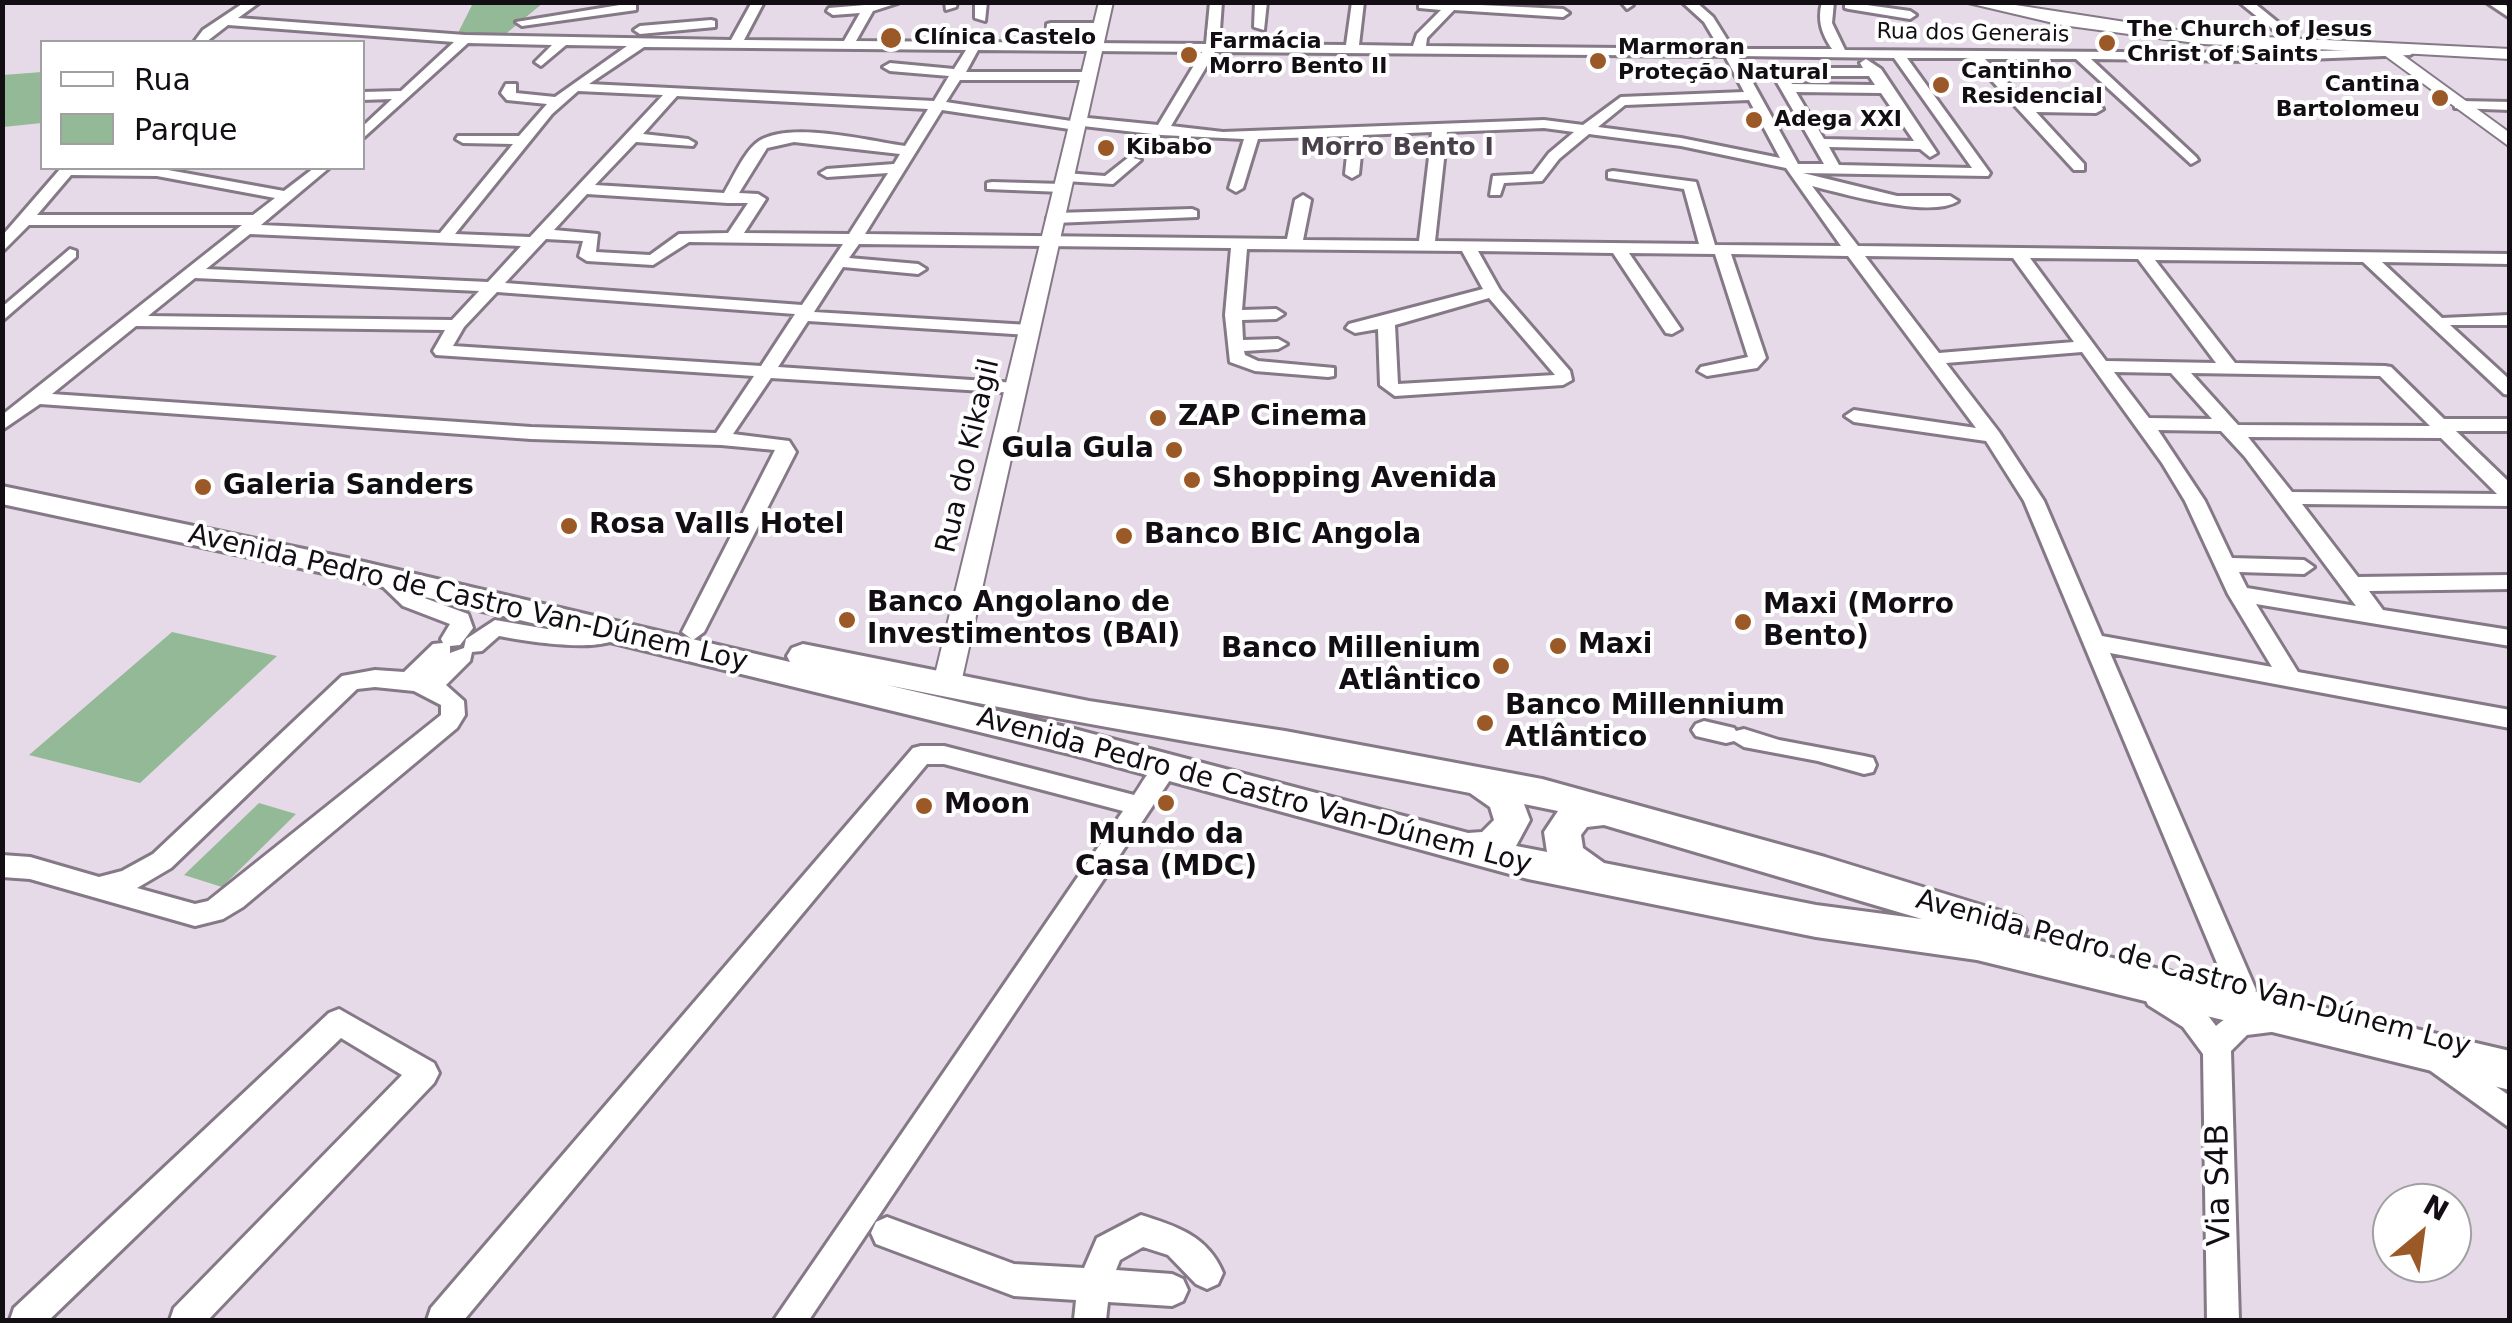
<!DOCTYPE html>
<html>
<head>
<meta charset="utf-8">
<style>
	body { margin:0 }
	#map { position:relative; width:2512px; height:1323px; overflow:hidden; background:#e6dae8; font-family:"DejaVu Sans",sans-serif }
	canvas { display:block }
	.frame { position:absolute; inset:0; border:5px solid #120e13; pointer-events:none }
	.legend { position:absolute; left:40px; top:40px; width:325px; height:130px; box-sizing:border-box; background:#fff; border:2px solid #a09fa1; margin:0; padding:12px 18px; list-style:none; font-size:30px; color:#120e13 }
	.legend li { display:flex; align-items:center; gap:20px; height:50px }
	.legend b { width:50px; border:2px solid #a09fa1 }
	.north { position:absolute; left:2372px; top:1183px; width:100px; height:100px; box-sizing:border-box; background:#fff; border:2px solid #a09fa1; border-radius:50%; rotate:29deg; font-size:28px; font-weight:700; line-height:40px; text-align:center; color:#120e13 }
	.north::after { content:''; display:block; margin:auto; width:35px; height:45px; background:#9c5928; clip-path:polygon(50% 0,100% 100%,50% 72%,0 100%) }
</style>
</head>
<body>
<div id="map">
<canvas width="2512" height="1323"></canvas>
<div class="frame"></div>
<ul class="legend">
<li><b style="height:12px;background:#fff"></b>Rua</li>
<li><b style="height:28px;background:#93b997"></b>Parque</li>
</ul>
<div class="north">N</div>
</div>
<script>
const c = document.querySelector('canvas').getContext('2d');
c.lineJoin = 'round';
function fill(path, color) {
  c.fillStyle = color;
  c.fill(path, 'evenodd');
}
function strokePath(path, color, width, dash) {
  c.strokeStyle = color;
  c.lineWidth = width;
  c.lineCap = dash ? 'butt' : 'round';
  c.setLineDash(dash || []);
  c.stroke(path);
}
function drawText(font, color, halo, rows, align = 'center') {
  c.font = font + ' "DejaVu Sans",sans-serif';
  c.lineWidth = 8;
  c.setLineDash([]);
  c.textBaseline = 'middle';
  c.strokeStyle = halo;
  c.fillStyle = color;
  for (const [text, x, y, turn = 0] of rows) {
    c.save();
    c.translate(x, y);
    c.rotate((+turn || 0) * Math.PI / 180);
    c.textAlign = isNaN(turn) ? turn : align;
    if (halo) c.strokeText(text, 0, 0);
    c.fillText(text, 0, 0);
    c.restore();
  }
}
fill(new Path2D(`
	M473,3H543L502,37L457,35Z
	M42,72V123L3,127V75Z
	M172,632L277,656L140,783L29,755Z
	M259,803L296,814L222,887L184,875Z`), '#93b997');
const minor = new Path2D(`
	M245,2H260L238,18L465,35L731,40L752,2H764L744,40L844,41L860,13L833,15L827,11L829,8L901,2L873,11L856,41L1206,44L1210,2H1222L1219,44L1346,45L1352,2H1364L1359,45L1413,46L1417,34L1441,10L1419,8V2L1563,9L1569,13L1563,17L1454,10L1427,38L1426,46L1720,49L1704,22L1682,2H1696L1713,17L1733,49H1832C1822,34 1817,21 1822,2H1834L1832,23L1845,50L2254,53L2415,48L2416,51L2410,55L2254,61L2091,59L2196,157L2198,160L2191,164L2076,59H1985L2028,104L2101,106L2103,109L2096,113L2036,112L2084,164V170H2074L1971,58H1907L1990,173L1988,176L1803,173L1897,196H1950L1958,201C1931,219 1844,194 1812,186L1858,246L2510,254V264L2382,262L2442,318L2510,315V325H2450L2510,380V395L2504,394L2363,262L2155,260L2235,363L2385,366L2391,367L2444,419H2510V431H2456L2510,483V506L2302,504L2358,577L2510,575V589L2369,591L2383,610L2510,630V646L2256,604L2298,672L2510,710V728L2110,653L2256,990L2252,999L2242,1002L2232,999L2024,501L1986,441L1854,422L1845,416L1854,410L1976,428L1848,256L1731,254L1766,358L1757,368L1707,376L1698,371L1701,367L1748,357L1715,254L1629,253L1681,329L1672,334L1666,333L1613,253L1478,251L1500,290L1570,371L1572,380L1563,385L1395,396L1380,385L1378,329L1355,333L1346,328L1349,324L1483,289L1462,251L1247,249L1242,310L1276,309L1284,314L1276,319L1242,320L1243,340L1278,339L1287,344L1278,349L1244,351L1245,355L1258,361L1334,368V376L1328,377L1255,371L1230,362L1225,315L1231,248L859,244L849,258L918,264L926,269L918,274L843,267L814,312L1029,325L1038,330L1029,335L808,321L778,367L1016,383L1025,388L1016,393L771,378L733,434L789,441L796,452L704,632L693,640L682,632L775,450L721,445L531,439L40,404L2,430V415L242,225H29L2,252V236L61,168H157L284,191L314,168H329L261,225L440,233L513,144L463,143L456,139L458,136H519L547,104L507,100L501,93L506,84H516V93L555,97L627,46L566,45L541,66L535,62L552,45L468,43L362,139V127L392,99L362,100V92L401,91L454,42L228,25L206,42H194L203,30ZM644,47L966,50L954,69L890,63L883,67L890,71L949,76L934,101L589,84ZM978,50L1202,52L1158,125L1078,117L1071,121L946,102L960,80H1088L1095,76L1088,72H966ZM1215,52L1725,56L1744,92L1621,97L1583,125L1544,120L1223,132L1171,126ZM1738,56L1894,58L1972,168L1839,165L1829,147L1920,149L1930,157L1937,153L1881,69L1866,59L1860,63L1863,68H1778L1771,72L1824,164H1798ZM1787,76H1869L1875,85L1792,84ZM578,91L663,95L530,237L455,234L552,114ZM1796,92L1881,93L1914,141L1824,139ZM677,96L928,109L905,146C869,141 791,121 759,141C745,150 733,178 724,193L595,185L636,142L693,146L695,143L688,139L643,134ZM1749,100L1780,158L1681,138L1598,127L1625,105ZM942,110L1076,130L1083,126L1161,135L1244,139L1229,188L1236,192L1243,188L1258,139L1349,136L1345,174L1352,178L1359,174L1363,135L1432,132L1419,241L1303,240L1311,200L1303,195L1295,200L1287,239L865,234ZM1544,128L1574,132L1549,153L1533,174L1493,176L1490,195H1500L1504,183L1542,181L1559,159L1589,134L1681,146L1786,168L1841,246L1715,245L1696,182L1613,171L1608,172V178L1684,189L1699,244L1435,241L1447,132ZM794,142L900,154L894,164L827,169L820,173L827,177L888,173L849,234L744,233L766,199L758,194L739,193L767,148ZM71,175L157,176L275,198L253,215H37ZM587,194L728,203H748L728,233L679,234L650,255L596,252L598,234L554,230ZM250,234L521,246L488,282L206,269ZM546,239L583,241L579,256L587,261L653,265L689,242L843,244L802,305L505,283ZM1865,256L2013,258L2074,342L1939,353ZM2030,258L2138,259L2216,363L2106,361ZM195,278L479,291L452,320L148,316ZM497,292L795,314L761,366L453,346L464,327ZM1489,298L1555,375L1398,384L1395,325ZM136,326L445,330L433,351L436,355L754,376L716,433L531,427L52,394ZM2082,352L2162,463L2185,501L2228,594L2272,667L2102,636L2044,501L1999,432L1946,363ZM2114,372L2171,373L2212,419L2149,418ZM2191,373L2380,376L2430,426L2238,425ZM2158,430L2221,431L2245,457L2356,606L2247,588L2239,572L2304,574L2314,567L2304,560L2232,558L2205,501ZM2248,437L2441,438L2497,494L2292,492Z
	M945,2H957L956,7L946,10Z
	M975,2H987L985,21L975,18Z
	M1255,2H1267L1264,30L1254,27Z
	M1621,2H1633V5L1627,9Z
	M1845,2L1910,11L1916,15L1910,19L1849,9L1845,8Z
	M2239,2H2253L2301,41L2291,44Z
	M2486,2H2501L2510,8V18Z
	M632,3L636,4V10L522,26L516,22Z
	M711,20L715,21V27L640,34L634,30L640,26Z
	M1051,23H1100L1106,27L1100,31L1047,30V24Z
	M2460,101L2510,102V110L2455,108V102Z
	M1129,157L1141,160L1113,184L1065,181L1058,177L1065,173L1105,176Z
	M992,182L1062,184L1069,188L1062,192L987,189V183Z
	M1192,209L1197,211V217L1055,223L1047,218L1055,213Z
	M70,249L76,251V257L2,321V307Z
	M383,569L390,571L419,596L468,614L473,628L460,645L450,646V653L464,648L466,639L495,620L547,629L613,626L624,634C607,655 525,641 499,636L482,651L472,652L470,661L446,685L464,701L465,715L457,728L243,907L223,919L195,926L30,879L2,877V855L30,857L99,877L122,871L153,854L342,676L375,670L404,672L433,644L443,643L441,639L450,624L403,606L372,576ZM375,687L414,691L441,705V715L208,901L195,904L137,888L171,868L357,689Z
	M1704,721L1734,728L1736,731L1744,729L1779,740L1864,756L1873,758L1876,765L1873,772L1864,774L1818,761L1744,747L1734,741L1726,743L1696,736L1692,730L1696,724Z
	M921,746H944L1134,795C1145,780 1154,755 1175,761L1178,768L809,1320H774L1123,811L944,764H927L464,1320H427L431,1308L913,748Z
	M2158,984L2203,1009L2216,1026C2235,1010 2254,1004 2279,1013L2283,1022L2279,1031L2247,1035L2231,1051L2239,1320H2207L2203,1054L2183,1027L2148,1005L2144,996L2148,987Z
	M339,1009L434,1063L439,1073L434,1083L208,1320H170L174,1308L402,1075L341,1038L49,1320H10L14,1308L329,1013Z
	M2438,1047L2510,1096V1128L2428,1069L2424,1060L2428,1051Z
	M1141,1215C1176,1226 1208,1236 1223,1273L1218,1284L1207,1289L1196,1284L1168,1255L1143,1247L1120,1260L1116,1270L1172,1274L1183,1279L1188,1290L1183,1301L1172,1306L1108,1302L1106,1320H1074L1076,1300L1014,1296L876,1244L871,1233L876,1222L887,1217L1014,1264L1084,1268L1097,1238Z`);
const major = new Path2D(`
	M1099,2H1113L961,683L957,690H937L933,683Z
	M1964,2H1996L2203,34L2510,49V59L2400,53L2510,133V147L2380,52L2203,44L2062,25Z`);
const highway = new Path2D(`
	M2,486L347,558L790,662L787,656L792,648L803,644L1089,701L1285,731L1542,779L1825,857L2007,913L2021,918L2026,930L2023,937L2510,1051V1090L1977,960L1816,937L1528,879L1074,755L347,578L2,504ZM887,685C1081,725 1276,755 1470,793L1490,807L1494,820L1482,832L1468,833L1074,729ZM1524,804L1558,811L1544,832L1547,852L1516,846L1530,820ZM1604,825L1922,919L1816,905L1604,863L1583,848L1581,835L1587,827Z`);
strokePath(minor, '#857987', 6);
strokePath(major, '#857987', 4);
strokePath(highway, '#857987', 6);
fill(minor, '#fff');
fill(major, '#fff');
fill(highway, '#fff');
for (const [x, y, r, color] of [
	[891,38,12,"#9c5928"],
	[2107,43,10,"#9c5928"],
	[1189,55,10,"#9c5928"],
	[1598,61,10,"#9c5928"],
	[1941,85,10,"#9c5928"],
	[2440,98,10,"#9c5928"],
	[1754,120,10,"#9c5928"],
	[1106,148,10,"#9c5928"],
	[1158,418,10,"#9c5928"],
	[1174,450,10,"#9c5928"],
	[1192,480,10,"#9c5928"],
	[203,487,10,"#9c5928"],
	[569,526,10,"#9c5928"],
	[1124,536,10,"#9c5928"],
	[847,620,10,"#9c5928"],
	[1743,622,10,"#9c5928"],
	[1558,646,10,"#9c5928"],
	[1501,666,10,"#9c5928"],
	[1485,723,10,"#9c5928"],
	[1166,803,10,"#9c5928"],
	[924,806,10,"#9c5928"]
]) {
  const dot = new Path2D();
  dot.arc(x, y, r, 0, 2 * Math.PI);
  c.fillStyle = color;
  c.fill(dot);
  strokePath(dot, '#fff', 4);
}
drawText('bold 22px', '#120e13', '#fff', [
	["The Church of Jesus",2127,30],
	["Christ of Saints",2127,55],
	["Clínica Castelo",914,38],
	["Farmácia",1209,42],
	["Morro Bento II",1209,67],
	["Marmoran",1618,48],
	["Proteção Natural",1618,73],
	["Cantinho",1961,72],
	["Residencial",1961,97],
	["Cantina",2420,85,"right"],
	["Bartolomeu",2420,110,"right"],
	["Adega XXI",1774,120],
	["Kibabo",1126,148]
], 'left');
drawText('22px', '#120e13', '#fff', [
	["Rua dos Generais",1973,34,1]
]);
drawText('bold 25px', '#4a404c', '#fff', [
	["Morro Bento I",1397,148]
]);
drawText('bold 28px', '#120e13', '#fff', [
	["ZAP Cinema",1178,418],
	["Gula Gula",1154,450,"right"],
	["Shopping Avenida",1212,480],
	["Galeria Sanders",223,487],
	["Rosa Valls Hotel",589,526],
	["Banco BIC Angola",1144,536],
	["Banco Angolano de",867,604],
	["Investimentos (BAI)",867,636],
	["Maxi (Morro",1763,606],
	["Bento)",1763,638],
	["Maxi",1578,646],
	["Banco Millenium",1481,650,"right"],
	["Atlântico",1481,682,"right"],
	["Banco Millennium",1505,707],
	["Atlântico",1505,739],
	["Moon",944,806],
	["Mundo da",1166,836,"center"],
	["Casa (MDC)",1166,868,"center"]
], 'left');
drawText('28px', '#120e13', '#fff', [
	["Rua do Kikagil",969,456,-77],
	["Avenida Pedro de Castro Van-Dúnem Loy",468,599,13],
	["Avenida Pedro de Castro Van-Dúnem Loy",1254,792,15],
	["Avenida Pedro de Castro Van-Dúnem Loy",2193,974,15]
]);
drawText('32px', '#120e13', '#fff', [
	["Via S4B",2220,1185,-91]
]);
</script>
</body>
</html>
